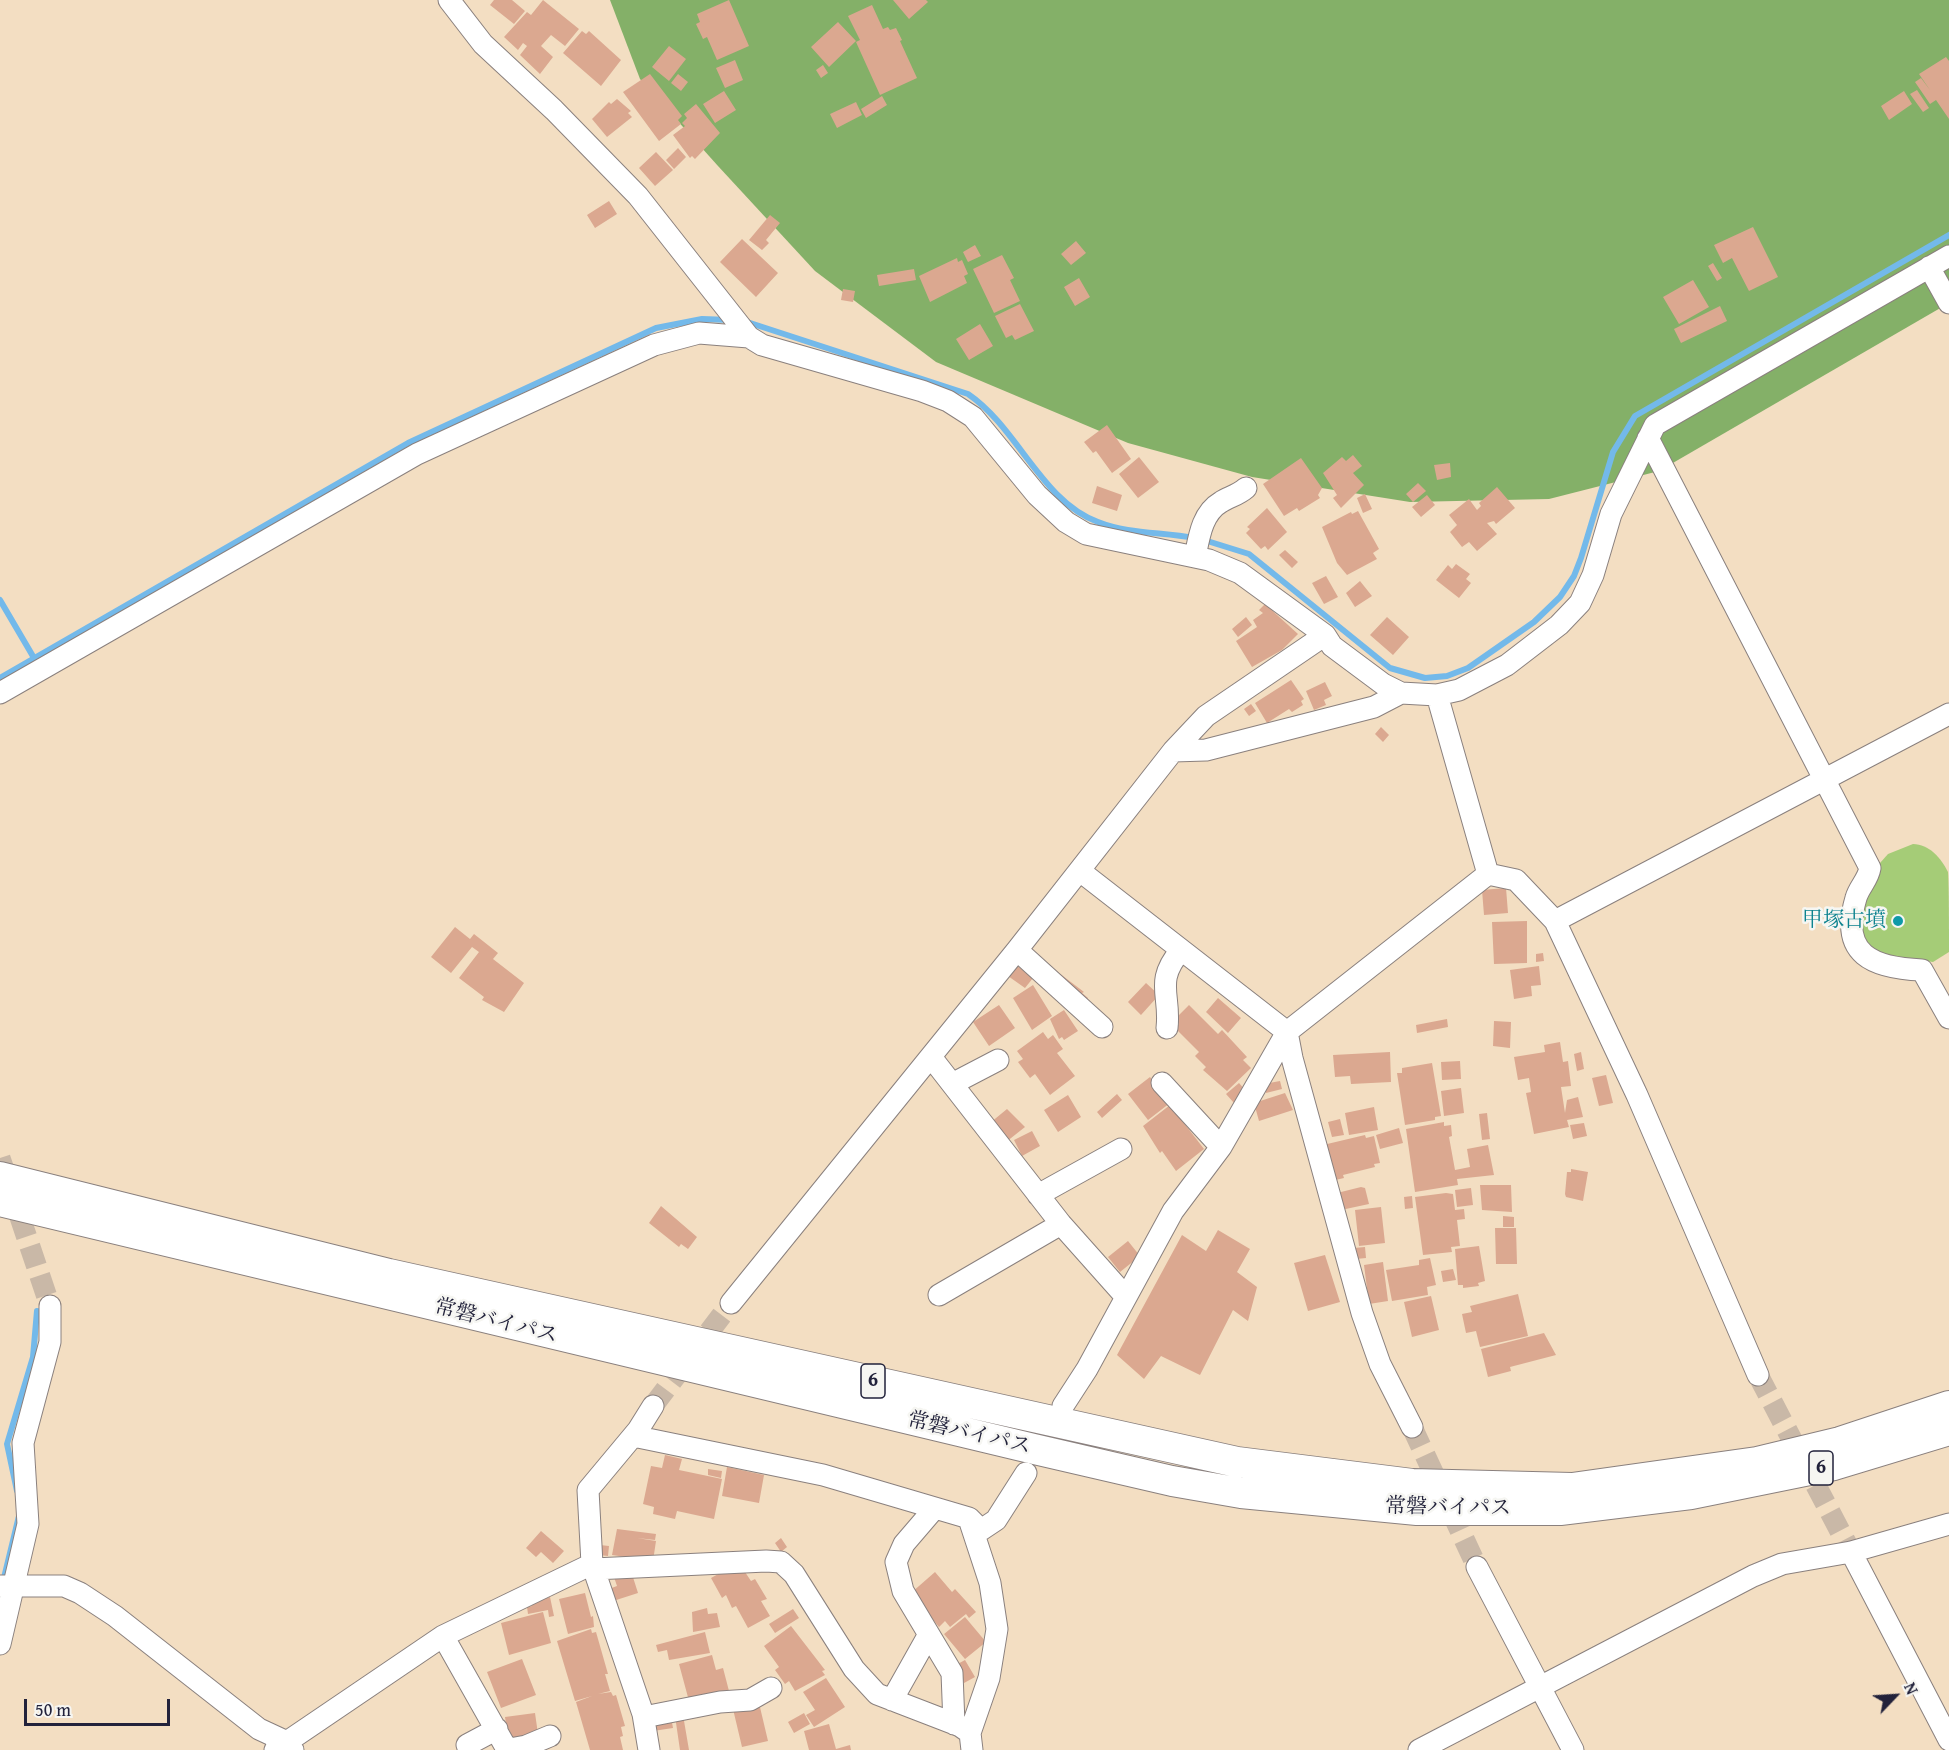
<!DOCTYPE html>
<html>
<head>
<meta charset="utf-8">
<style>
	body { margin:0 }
	#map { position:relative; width:1949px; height:1750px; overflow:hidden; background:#f3dec2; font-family:"Gentium Book Plus",serif }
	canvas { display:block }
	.north { position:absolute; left:1865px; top:1666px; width:60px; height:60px; -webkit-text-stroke:4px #f6f6f2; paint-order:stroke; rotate:65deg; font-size:16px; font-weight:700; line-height:24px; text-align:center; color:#22223b }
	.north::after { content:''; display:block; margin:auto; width:21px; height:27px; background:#22223b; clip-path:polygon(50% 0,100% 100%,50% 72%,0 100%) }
	.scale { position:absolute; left:24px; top:1699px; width:146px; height:27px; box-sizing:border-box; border:3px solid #22223b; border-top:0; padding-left:8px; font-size:18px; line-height:21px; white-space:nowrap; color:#22223b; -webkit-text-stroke:4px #f6f6f2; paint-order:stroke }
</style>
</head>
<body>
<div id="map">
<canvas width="1949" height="1750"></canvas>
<div class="north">N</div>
<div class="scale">50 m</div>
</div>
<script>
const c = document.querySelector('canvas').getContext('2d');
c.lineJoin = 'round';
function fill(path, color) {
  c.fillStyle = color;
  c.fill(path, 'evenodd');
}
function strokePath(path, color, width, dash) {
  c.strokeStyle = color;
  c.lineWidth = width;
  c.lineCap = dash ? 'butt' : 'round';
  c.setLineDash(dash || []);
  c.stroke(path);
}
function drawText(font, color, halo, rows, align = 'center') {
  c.font = font + ' "Gentium Book Plus","Noto Serif JP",serif';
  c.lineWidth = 5;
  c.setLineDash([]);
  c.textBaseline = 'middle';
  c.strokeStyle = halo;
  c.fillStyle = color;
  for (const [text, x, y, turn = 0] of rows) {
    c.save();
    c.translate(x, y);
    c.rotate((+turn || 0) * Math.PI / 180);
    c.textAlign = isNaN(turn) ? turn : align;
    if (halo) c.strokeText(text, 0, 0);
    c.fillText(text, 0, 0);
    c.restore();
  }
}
fill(new Path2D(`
	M1913,844C1929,844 1941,858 1948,872C1949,883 1949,937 1949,952L1933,962L1869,953L1858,929L1871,883L1880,863L1888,854Z`), '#a5cc77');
fill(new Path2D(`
	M610,0H1949V303L1659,471L1549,499L1410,502L1252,477L1128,443L936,362L815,271L718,166L640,79Z`), '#84b068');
strokePath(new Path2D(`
	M744,321L968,394C1018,428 1041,501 1098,522C1128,534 1163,532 1194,538
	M1204,540L1249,554L1390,668L1425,678L1447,676L1468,668L1534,622L1560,597L1574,576L1581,558L1613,452L1635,416L1949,235
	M0,600L34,658
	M0,678L408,443L656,328L702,319L730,320
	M17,1491L7,1444L33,1357L37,1311
	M3,1582L19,1516`), '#73b9ea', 6);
fill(new Path2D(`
	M494,0H512L525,11L514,24L490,5Z
	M543,0L579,29L565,46L551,35L541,46L553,57L540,74L520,55L527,46L523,43L518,50L504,37L527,12L531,15Z
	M729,0L749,46L717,60L707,37L703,39L696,24L700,22L697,14Z
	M893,0H926L928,2L909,19Z
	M872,5L883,29L888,27L890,30L896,28L902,40L900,41L917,78L880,95L856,42L860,40L848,16Z
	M838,22L856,41L829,67L811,47Z
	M582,31L586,34L589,31L621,60L601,86L563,53Z
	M669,46L686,59L669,81L652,67Z
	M1946,57L1949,61V119L1936,100L1930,104L1915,82L1921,78L1930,90L1919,74Z
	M735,60L743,80L725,88L716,68Z
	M823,65L828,73L821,78L816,70Z
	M650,74L682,116L678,120L681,124L659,141L623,92Z
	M678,74L688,82L681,91L671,83Z
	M1917,90L1929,108L1923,112L1910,94Z
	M724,91L736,110L715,123L703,104Z
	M1904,91L1912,104L1889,120L1881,106Z
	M882,96L887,105L866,118L861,109Z
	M617,99L631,111L628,113L632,117L607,137L592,119L609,102L611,104Z
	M856,102L862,115L837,128L830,114Z
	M696,104L720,133L695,159L692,156L690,158L673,135L685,126L682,123L687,118L684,114Z
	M678,148L686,157L674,169L666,160Z
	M656,152L673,170L655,186L639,168Z
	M609,201L617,214L595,228L587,215Z
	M770,215L780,223L766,240L769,243L762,250L749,240Z
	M1753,227L1778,277L1749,291L1732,258L1723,263L1714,245Z
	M742,239L778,273L756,297L720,262Z
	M1076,241L1086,253L1071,265L1061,254Z
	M975,245L981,256L968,262L963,252Z
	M1002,255L1014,278L1010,280L1020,301L994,313L973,269Z
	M957,258L958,262L962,260L968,274L964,276L967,283L930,302L919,276Z
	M1713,263L1722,278L1717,281L1708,266Z
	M914,269L916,280L879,286L877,275Z
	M1079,278L1090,297L1075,306L1064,287Z
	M1693,280L1709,307L1679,324L1663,297Z
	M843,289L855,291L853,302L841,300Z
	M1020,304L1034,331L1015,340L1012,335L1006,338L995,316Z
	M1720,306L1727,321L1681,343L1674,329Z
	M980,324L993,346L969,360L956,339Z
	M1107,425L1131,459L1112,473L1096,451L1093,453L1084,442Z
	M1353,455L1362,466L1353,473L1364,485L1341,508L1333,498L1337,495L1323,473L1342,457L1346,461Z
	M1139,457L1159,482L1138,498L1119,474Z
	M1301,458L1322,488L1318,495L1320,498L1299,511L1297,508L1284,516L1263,484Z
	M1450,463L1451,477L1437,480L1434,465Z
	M1418,483L1426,491L1413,502L1406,494Z
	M1097,486L1122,495L1117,511L1092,503Z
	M1497,487L1515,508L1496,524L1494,521L1487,523L1497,534L1477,551L1469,542L1462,547L1450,532L1457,525L1449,515L1469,499L1477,510L1481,506L1479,503Z
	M1365,494L1372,509L1363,513L1357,498Z
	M1427,495L1435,505L1421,517L1412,507Z
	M1267,508L1287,532L1268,550L1265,546L1261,549L1246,533L1250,529L1247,527Z
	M1358,511L1379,549L1373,553L1377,559L1347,575L1337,563L1322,527L1351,512L1352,514Z
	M1285,550L1298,562L1292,568L1279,555Z
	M1456,564L1470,574L1466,579L1471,583L1459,598L1436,580L1448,565L1452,569Z
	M1326,576L1338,597L1324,604L1312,583Z
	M1360,581L1372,596L1355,607L1346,593Z
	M1265,604L1298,634L1282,650L1252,667L1236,641L1257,627L1253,620L1263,613L1259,610Z
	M1246,617L1252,625L1238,637L1232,629Z
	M1387,617L1409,637L1393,655L1370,635Z
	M1291,680L1304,699L1301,701L1303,705L1292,712L1289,709L1267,723L1255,703Z
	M1325,682L1332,696L1324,700L1326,705L1314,710L1306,691Z
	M1251,704L1256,711L1249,716L1244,709Z
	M1381,727L1389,735L1383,742L1375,734Z
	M1506,888L1508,913L1484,915L1482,890Z
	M1527,921V963L1494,964L1492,922Z
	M455,927L470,939L474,934L498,953L493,959L524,983L504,1012L482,1000L484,997L459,978L479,952L472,947L451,973L431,957Z
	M1543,953L1544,961L1536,962V954Z
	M1016,965L1033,978L1025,988L1008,976Z
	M1539,966L1541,985L1531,986L1532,996L1514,999L1510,970Z
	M1055,970L1084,992L1082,993L1088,998L1084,1004L1050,975Z
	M1146,983L1159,995L1141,1015L1128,1002Z
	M1033,985L1052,1016L1032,1030L1013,998Z
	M1218,998L1241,1018L1228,1033L1206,1012Z
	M999,1005L1015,1028L989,1046L973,1022Z
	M1189,1005L1218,1034L1222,1030L1247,1057L1243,1060L1251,1068L1227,1091L1203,1070L1206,1067L1195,1056L1199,1052L1175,1028L1179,1024L1175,1019Z
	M1064,1010L1078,1031L1064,1040L1062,1037L1059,1039L1050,1019Z
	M1447,1019L1448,1027L1417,1033L1416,1025Z
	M1494,1021L1511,1022L1510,1048L1493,1046Z
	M1043,1032L1048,1039L1053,1035L1063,1049L1057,1053L1075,1076L1050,1095L1035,1074L1030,1078L1018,1062L1023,1059L1017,1051Z
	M1560,1042L1563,1062L1568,1061L1571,1086L1561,1087L1565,1113L1567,1100L1578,1097L1583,1117L1567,1120L1569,1127L1534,1134L1526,1093L1531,1092L1529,1078L1518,1080L1514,1057L1545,1052L1544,1045Z
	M1390,1052L1391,1082L1351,1084L1350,1076L1335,1077L1333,1055Z
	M1581,1052L1584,1069L1577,1071L1574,1054Z
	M1460,1061L1461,1079L1442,1080L1441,1062Z
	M1432,1063L1441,1116L1435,1117V1120L1405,1125L1397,1073H1402V1068Z
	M1606,1075L1613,1103L1599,1106L1592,1078Z
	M1150,1077L1170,1103L1148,1120L1128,1094Z
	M1280,1081L1282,1089L1266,1093L1264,1084Z
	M1239,1083L1247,1092L1234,1103L1226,1094Z
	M1461,1088L1464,1113L1444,1116L1441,1091Z
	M1285,1093L1293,1110L1259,1121L1254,1103Z
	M1117,1094L1122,1100L1102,1118L1097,1112Z
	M1068,1095L1081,1117L1058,1132L1044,1110Z
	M1170,1105L1204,1149L1176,1171L1162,1151L1160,1153L1143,1126Z
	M1374,1107L1378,1130L1349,1135L1345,1113Z
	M1007,1109L1025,1127L1006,1142L990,1123Z
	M1487,1113L1490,1139L1482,1140L1479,1114Z
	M1340,1119L1344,1135L1332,1137L1328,1122Z
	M1444,1122V1126L1451,1125L1452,1136L1449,1137L1455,1170L1470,1167L1467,1149L1488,1145L1494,1175L1457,1179L1458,1185L1415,1192L1406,1129Z
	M1584,1123L1587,1136L1573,1139L1570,1125Z
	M1399,1128L1403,1143L1380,1149L1376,1135Z
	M1032,1131L1040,1146L1022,1156L1014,1140Z
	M1365,1135L1366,1138L1374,1136L1380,1163L1374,1164L1375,1167L1343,1175L1344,1178L1331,1181L1323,1145Z
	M1571,1169L1588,1172L1583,1201L1566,1197L1565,1194L1567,1172H1571Z
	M1480,1185H1511L1512,1212L1482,1210Z
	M1361,1187L1365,1188L1369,1204L1341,1210L1337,1193Z
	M1471,1188L1473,1205L1457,1207L1455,1190Z
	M1446,1193L1453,1194L1455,1210L1464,1209L1465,1219L1457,1220L1460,1246L1451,1247L1452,1252L1423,1255L1415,1197Z
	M1412,1196L1413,1208L1405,1209L1404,1197Z
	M661,1206L697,1237L688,1249L681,1244L679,1247L649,1223Z
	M1381,1207L1385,1243L1359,1246L1355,1210Z
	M1503,1216L1514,1217V1227H1503Z
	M1495,1228H1516L1517,1264H1496Z
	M1218,1230L1250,1249L1237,1272L1257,1287L1248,1321L1233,1310L1200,1375L1161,1356L1144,1379L1117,1355L1182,1235L1206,1251Z
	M1128,1241L1140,1256L1120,1272L1108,1257Z
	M1479,1246L1485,1281L1478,1283L1479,1286L1463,1288V1285H1458L1455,1249Z
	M1365,1247L1366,1258L1356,1259L1354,1248Z
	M1325,1255L1340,1302L1308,1311L1294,1263Z
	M1430,1258L1436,1285L1427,1287L1428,1295L1392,1301L1386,1270L1419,1265V1260Z
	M1383,1262L1388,1301L1369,1304L1364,1265Z
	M1453,1269L1456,1280L1443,1282L1441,1271Z
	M1518,1294L1528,1336L1480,1347L1476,1331L1466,1333L1462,1314L1472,1312L1470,1306Z
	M1431,1296L1439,1330L1412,1337L1404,1302Z
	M1544,1333L1556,1355L1510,1367L1511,1371L1488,1377L1481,1349Z
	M665,1455L682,1459L679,1470L722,1479L714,1519L677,1511L675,1519L653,1514L654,1507L643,1504L651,1466L662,1468Z
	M727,1467L764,1475L759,1503L722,1496Z
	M708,1469L722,1471L721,1478L708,1475Z
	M617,1529L656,1534L655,1540L637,1538L656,1541L653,1561L612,1555Z
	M541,1531L564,1551L553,1563L541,1552L536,1557L526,1548Z
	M781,1538L787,1547L781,1552L775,1543Z
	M600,1545L609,1546L608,1556L599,1555Z
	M731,1567L743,1569L751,1581L755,1579L767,1599L761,1601L770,1616L748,1628L736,1606L732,1608L726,1595L722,1598L711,1578Z
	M631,1571L638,1593L610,1602L606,1590L617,1586L614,1577Z
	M935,1572L952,1592L955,1589L976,1612L969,1618L966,1614L950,1627L945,1621L939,1627L911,1593Z
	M585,1593L591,1617L593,1616L594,1627L568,1634L559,1599Z
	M550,1597L554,1616L549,1617L548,1610L528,1614L527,1607L532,1606L531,1602Z
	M707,1608L708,1614L717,1613L720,1627L693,1632L692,1612Z
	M793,1609L799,1618L775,1633L769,1624Z
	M543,1612L551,1643L509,1655L501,1623Z
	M965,1617L986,1642L965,1659L944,1634Z
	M791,1626L825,1670L822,1671L825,1675L795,1691L789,1681L785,1684L775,1670L779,1667L764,1646Z
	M591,1629L592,1633L596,1632L608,1674H605L610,1691L598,1694L611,1692L613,1696L616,1695L625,1726L621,1727L623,1736L620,1737L623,1750H590L576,1702L592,1696L575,1701L557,1641Z
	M705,1632L710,1653L669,1660L667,1650L658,1652L656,1645Z
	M712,1655L716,1670L723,1668L729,1691L689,1701L679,1664Z
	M522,1659L536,1695L501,1708L487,1672Z
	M965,1660L975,1677L964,1683L954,1666Z
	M826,1678L845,1707L814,1727L806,1715L815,1710L803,1692Z
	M759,1703L768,1741L742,1747L733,1709Z
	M535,1713L538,1734L508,1738L505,1717Z
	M804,1713L810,1724L794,1733L788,1722Z
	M683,1715L689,1750H680L675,1716Z
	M671,1717L673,1728L653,1731L652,1720Z
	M829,1724L836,1749L850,1745L851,1750H809L804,1731Z`), '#dba890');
strokePath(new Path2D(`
	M0,1158L50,1306
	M1758,1375L1851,1552
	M653,1406L731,1303
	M1412,1427L1477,1567`), '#c9b8a7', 21, [21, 10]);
const minor = new Path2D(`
	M449,0L483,44L554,110L638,196L749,337L762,345L922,391L948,401L973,417L1037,495L1066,522L1086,534L1209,560L1240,573L1325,635L1332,646L1383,684L1401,693L1437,695L1459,690L1507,665L1559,625L1580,603L1593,575L1611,514L1655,425L1949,256
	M1929,267L1949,303
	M1648,438L1870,868C1868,880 1859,887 1856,898C1839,955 1873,968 1922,970L1949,1018
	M1195,557C1199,537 1202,513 1221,502C1229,497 1238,495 1246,488
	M0,693L417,454L654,345L699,333L749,337
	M1437,695L1488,874L1516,880L1555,921L1637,1095L1758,1375
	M1173,751L1206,716L1325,635
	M1080,871L1287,1032L1292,1058L1362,1313L1380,1364L1412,1427
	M1555,921L1949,714
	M1017,950L1102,1027
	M1167,1028C1171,994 1154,982 1181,950
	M931,1057L1061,1224L1126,1297
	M1162,1083L1221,1147
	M952,1084L998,1060
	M1038,1195L1121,1149
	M939,1295L1061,1224
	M731,1303L1017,950L1173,751L1206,750L1374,707L1401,693
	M1063,1406L1087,1369L1173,1211L1221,1147L1287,1032L1488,874
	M633,1436L823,1475L969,1518L981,1530L996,1520L1026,1473
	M934,1509L904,1544L896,1562L903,1591L952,1673L954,1724
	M969,1519L990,1583L997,1629L989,1678L970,1733L972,1750
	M1851,1552L1949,1740
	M592,1564L643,1714L649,1750
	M1477,1567L1573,1750
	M594,1569L766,1561L781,1562L794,1574L854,1669L877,1694L960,1726L970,1733
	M0,1586H64L80,1593L115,1616L259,1729L287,1742L293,1750
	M443,1636L504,1744L510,1749L526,1746L550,1736
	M0,1644L28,1524L23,1443L50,1342V1306
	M892,1700L928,1636
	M644,1717L720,1702L750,1700L771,1688
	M467,1745L497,1729
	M275,1750L443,1636L592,1564L588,1490L638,1430L653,1406
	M1419,1750L1753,1576L1782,1564L1851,1552L1949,1524`);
const highway = new Path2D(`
	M0,1177L389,1274L1237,1462L1412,1484L1572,1488L1757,1462L1840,1442L1949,1406
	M0,1201L1034,1449L1172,1481L1241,1493L1417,1510H1560L1691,1494L1834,1465L1949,1430`);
strokePath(minor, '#8a807e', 23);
strokePath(highway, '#8a807e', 32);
strokePath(minor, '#fff', 21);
strokePath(highway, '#fff', 30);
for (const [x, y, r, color] of [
	[1898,921,6,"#0f9aa8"]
]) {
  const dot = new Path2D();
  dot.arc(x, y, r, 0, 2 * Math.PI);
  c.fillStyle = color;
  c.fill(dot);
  strokePath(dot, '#f6f6f2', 2);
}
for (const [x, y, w] of [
	[873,1381,24],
	[1821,1468,24]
]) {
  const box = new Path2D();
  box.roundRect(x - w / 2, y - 17, w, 34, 4.5);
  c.fillStyle = '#f6f6f2';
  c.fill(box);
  strokePath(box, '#22223b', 1.5);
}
drawText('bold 20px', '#22223b', null, [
	["6",873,1381],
	["6",1821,1468]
]);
drawText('21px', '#0d838f', '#f6f6f2', [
	["甲塚古墳",1886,921]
], 'right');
drawText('21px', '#22223b', '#f6f6f2', [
	["常磐バイパス",496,1322,14],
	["常磐バイパス",969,1434,13],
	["常磐バイパス",1448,1508,1]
]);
</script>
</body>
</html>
